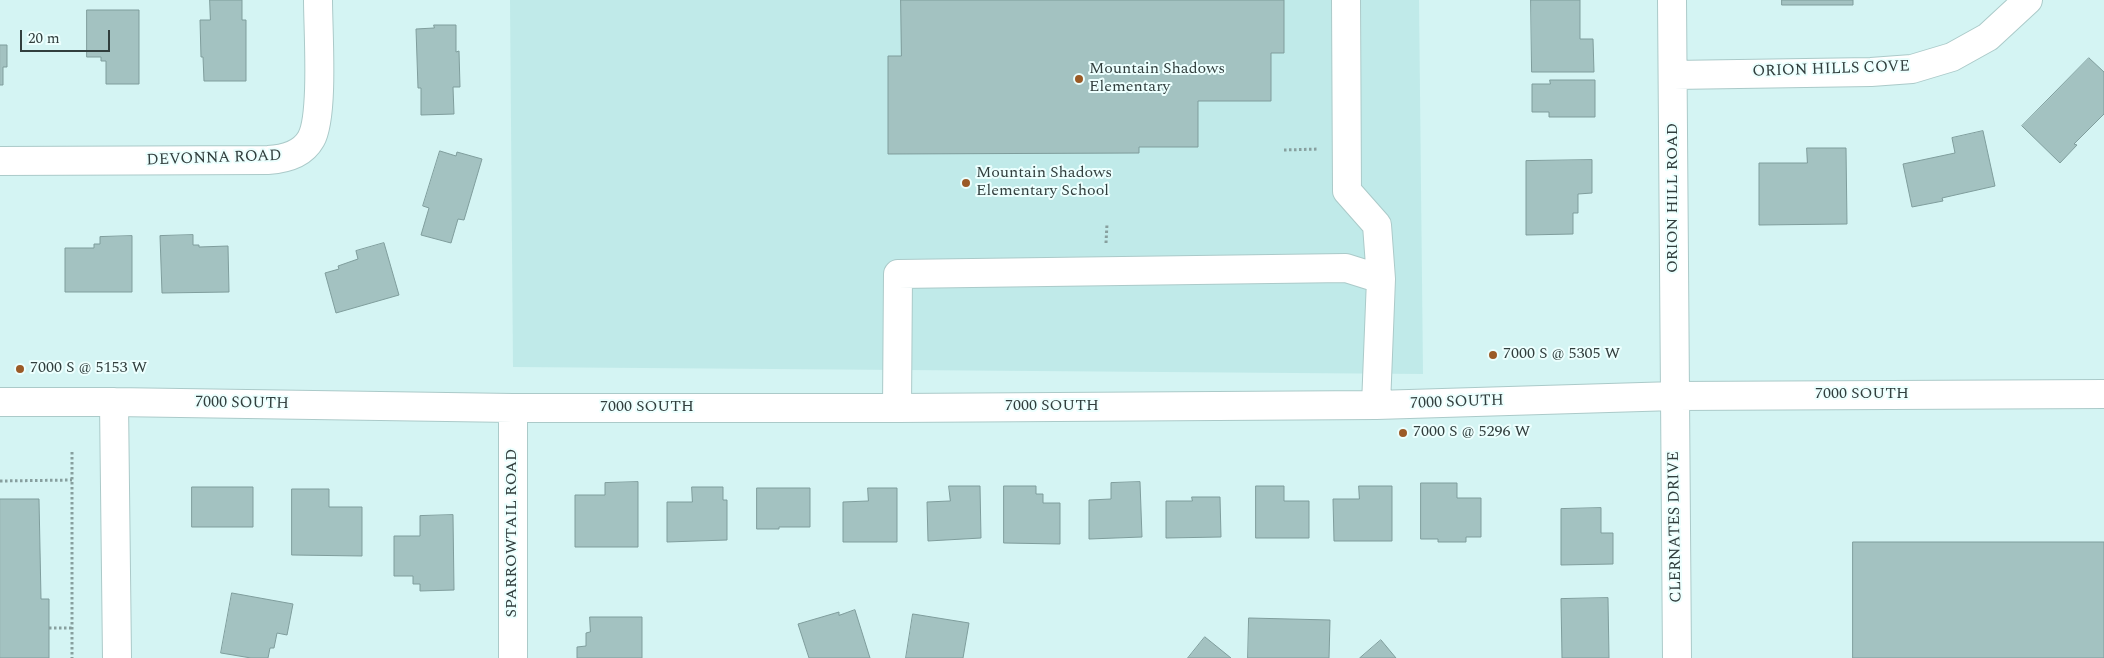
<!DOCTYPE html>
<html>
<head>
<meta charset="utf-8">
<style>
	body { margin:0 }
	#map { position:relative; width:2104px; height:658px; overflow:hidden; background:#d4f4f3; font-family:Spectral,serif }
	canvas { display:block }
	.scale { position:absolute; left:20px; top:30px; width:90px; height:22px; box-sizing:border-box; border:2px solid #313e3d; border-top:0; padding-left:6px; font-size:15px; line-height:18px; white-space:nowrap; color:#313e3d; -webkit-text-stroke:4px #ecfffe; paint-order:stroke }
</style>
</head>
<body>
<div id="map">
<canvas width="2104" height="658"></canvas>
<div class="scale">20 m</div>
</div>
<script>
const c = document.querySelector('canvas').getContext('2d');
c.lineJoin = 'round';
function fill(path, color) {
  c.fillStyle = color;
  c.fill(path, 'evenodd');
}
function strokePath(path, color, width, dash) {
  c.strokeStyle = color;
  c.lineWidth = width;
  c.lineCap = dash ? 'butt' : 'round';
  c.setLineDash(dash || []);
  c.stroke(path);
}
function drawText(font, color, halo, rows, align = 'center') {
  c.font = font + ' Spectral,serif';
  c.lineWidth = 4;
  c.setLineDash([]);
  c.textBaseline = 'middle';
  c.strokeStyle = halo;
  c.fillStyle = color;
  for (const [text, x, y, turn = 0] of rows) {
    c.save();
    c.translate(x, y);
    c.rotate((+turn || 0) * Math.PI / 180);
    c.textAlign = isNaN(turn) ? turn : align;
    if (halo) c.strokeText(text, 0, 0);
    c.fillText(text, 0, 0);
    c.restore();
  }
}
fill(new Path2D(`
	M510,0H1419L1423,374L513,367Z`), '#c0eae9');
const building = new Path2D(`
	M210,0H242V20H246V81H204L203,57H201L200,20H210Z
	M901,0H1284V53H1271V101H1198V147H1139V153L888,154V56H901Z
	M1531,0H1580V39H1593L1594,72H1532Z
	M1782,0H1853V5H1782Z
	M87,10H139V84H106V61H101V57H87Z
	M434,25H456V52L459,51L460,87H453L454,114L421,115V88H418L416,29L434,28Z
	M0,45H7V67H3V85H0Z
	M2089,58L2104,72V114L2074,144L2077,145L2060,163L2022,126Z
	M1550,80H1595V117H1549V112H1532V84H1550Z
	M1983,131L1995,186L1942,198L1943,201L1912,207L1903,164L1955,153L1952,138Z
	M1807,148H1846L1847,224L1759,225V163H1807Z
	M440,151L456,156L457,152L482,159L464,220L458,219L451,243L421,235L429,208L423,206Z
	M1592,160V193L1578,194V213H1573V234L1526,235V161Z
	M193,235V245H199V247L228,246L229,292L162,293L160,236Z
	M132,236V292H65V248H94V244H100V237Z
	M384,243L399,295L336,313L325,273L339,269L338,266L358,259L356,251Z
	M638,482V547H575V495H605V483Z
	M1140,482L1142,537L1089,539V500L1111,499V483Z
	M1421,483H1457V498H1481V537H1466V542H1438V539H1421Z
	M949,486H980L981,538L928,541L927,502L950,501Z
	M1004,486H1036V494H1043V503H1060V544L1004,543Z
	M1256,486H1284V501H1309V538H1256Z
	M1359,486H1392V541H1334L1333,499H1359Z
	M192,487H253V527H192Z
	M692,487H723V500H727V540L667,542V502H692Z
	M757,488H810V527H779V529H757Z
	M868,488H897V542H843V502L868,501Z
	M292,489H329V507H362V556L292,555Z
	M1192,497H1220L1221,537L1166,538V501H1192Z
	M0,499H39L41,599H49V658H0Z
	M1601,508V533H1613V564L1561,565V509Z
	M453,515L454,590L420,591V584H413V576H394V536H420V516Z
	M1853,542H2104V658H1853Z
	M232,593L293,604L287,635L277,633L274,648H270L268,658H251L221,653Z
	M1608,598L1609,658H1562L1561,599Z
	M855,610L870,658H809L798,624L839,612V615Z
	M913,614L969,623L963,658H906Z
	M590,617H642V658H577V647L586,646V633L590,632Z
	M1249,618L1330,620L1329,658H1248Z
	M1205,637L1231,658H1188Z
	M1381,640L1396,658H1360Z`);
fill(building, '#a3c2c1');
strokePath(building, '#7f9d9c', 1);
const minor = new Path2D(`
	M1346,0L1347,191L1377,225L1381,279
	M1672,0L1677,658
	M1673,75L1871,72L1912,69L1952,57L1988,37L2028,0
	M0,161L268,160C285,159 302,155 311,139C324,116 318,30 318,0
	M0,402H114L513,408H897L1376,405L1675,396L2104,394
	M114,402L117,658
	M897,408L898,274L1346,268L1381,279L1376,405
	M513,658V408`);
strokePath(minor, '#abcac9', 30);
strokePath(new Path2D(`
	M1284,150L1319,149
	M1106,243L1107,224
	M72,452V658
	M0,481L72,480
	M49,628H72`), '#879f9e', 3, [2.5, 2.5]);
strokePath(minor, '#fff', 28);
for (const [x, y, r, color] of [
	[1079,79,5,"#9b5a26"],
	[966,183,5,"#9b5a26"],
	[1493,355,5,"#9b5a26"],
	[20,369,5,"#9b5a26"],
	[1403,433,5,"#9b5a26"]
]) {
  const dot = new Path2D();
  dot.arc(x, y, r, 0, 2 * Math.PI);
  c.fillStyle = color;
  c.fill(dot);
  strokePath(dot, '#ecfffe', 2);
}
drawText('16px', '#313e3d', '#ecfffe', [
	["Mountain Shadows",1089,70],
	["Elementary",1089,88],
	["Mountain Shadows",976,174],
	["Elementary School",976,192],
	["7000 S @ 5305 W",1503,355],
	["7000 S @ 5153 W",30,369],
	["7000 S @ 5296 W",1413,433]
], 'left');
drawText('16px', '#313e3d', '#ecfffe', [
	["ORION HILLS COVE",1831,70,-2],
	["DEVONNA ROAD",214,159,-2],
	["ORION HILL ROAD",1674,198,-90],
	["7000 SOUTH",1862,395],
	["7000 SOUTH",1457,403,-2],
	["7000 SOUTH",242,404,1],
	["7000 SOUTH",1052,407],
	["7000 SOUTH",647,408],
	["CLERNATES DRIVE",1676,527,-91],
	["SPARROWTAIL ROAD",513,533,-90]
]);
</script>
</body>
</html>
